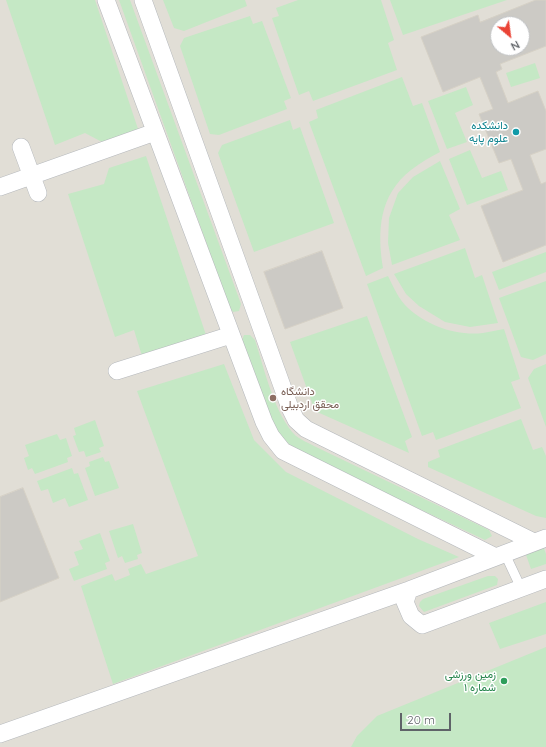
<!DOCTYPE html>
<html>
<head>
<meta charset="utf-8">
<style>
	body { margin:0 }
	#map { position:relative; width:546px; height:747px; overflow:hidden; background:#f1efe8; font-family:Quicksand,sans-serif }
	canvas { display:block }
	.north { position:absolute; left:490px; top:16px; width:40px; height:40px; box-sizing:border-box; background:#fff; border:1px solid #bfc1c3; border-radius:50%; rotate:151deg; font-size:11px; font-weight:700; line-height:16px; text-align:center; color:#5f6368 }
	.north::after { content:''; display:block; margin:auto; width:14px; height:18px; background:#ea4335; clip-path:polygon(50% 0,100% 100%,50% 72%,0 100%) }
	.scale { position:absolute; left:400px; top:713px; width:51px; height:18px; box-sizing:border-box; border:2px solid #5f6368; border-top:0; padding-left:5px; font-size:12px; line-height:14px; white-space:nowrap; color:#5f6368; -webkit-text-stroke:3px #fff; paint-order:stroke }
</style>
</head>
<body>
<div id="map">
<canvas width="546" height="747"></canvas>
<div class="north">N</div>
<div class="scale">20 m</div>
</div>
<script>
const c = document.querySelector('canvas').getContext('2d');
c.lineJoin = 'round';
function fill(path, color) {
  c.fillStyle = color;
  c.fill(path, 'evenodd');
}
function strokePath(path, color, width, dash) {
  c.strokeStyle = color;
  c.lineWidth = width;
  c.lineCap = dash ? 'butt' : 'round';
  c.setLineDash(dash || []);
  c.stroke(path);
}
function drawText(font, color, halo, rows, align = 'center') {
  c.font = font + ' Quicksand,Vazirmatn,sans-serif';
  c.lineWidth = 3;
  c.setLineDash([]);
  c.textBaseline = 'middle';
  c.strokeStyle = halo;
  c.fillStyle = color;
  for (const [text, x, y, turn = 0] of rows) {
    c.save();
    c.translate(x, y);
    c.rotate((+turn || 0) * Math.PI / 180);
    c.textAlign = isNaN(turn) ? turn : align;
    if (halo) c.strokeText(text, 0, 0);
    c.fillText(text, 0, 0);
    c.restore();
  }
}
fill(new Path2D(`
	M0,0H546V747H0ZM498,24H522V48H498Z`), '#e1ded6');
fill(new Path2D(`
	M6,0H95L138,129L102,142L85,133L55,145Z
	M119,0H130L241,304L239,311L233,312L229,306Z
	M163,0H245L247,6L184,31L174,28Z
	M298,0H381L394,40L388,43L397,70L313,101L309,91L299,95L272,18L279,16L276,8Z
	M390,0H507L403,35Z
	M250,16L253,24L262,21L291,98L284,101L287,109L219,135L210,134L180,46L184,38Z
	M535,63L540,78L511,87L506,73Z
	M402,77L413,106L422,103L440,152C430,157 420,163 411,170C379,195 377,231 383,268L366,276L309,122L318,118L316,110Z
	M466,87L473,105L455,113L467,142L447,149L428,101Z
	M290,120L293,130L300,127L334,223L254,252L218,153L222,145Z
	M470,150L482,178L501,171L508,190L467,205L449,159Z
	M146,156L206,335L142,356L134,330L115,337L68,194L104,184L109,168Z
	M440,161L460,209L449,215L460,240L392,265L388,243L389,218L398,193L413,177Z
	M465,248L475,278L482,275L498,323L470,327L445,322L419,306L406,294L394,274Z
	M546,252V272L499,290L492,272Z
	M388,276C394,288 399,300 408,308C428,326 456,336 483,333C490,332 497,330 504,329L520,379L511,382L521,408L436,440L433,432L422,436L367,284Z
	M546,281V354L533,360L521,357L499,298Z
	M367,316L412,437L405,441L409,453L315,411L290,342Z
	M244,335H250L255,340C264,368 275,416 296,436C301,440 309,443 314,446L489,530L492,536L485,540L303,454L293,448L283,438L271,424L242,340Z
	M224,364L254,440L286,472L418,539L459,557L113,684L81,586L112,574L115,581L130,575L128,569L141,564L146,574L198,556L137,391Z
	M546,364V427L528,378L534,369Z
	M521,419L533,450L542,447L546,456V518L536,516L428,467V462L440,457L438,450Z
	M95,420L104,446L99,448L101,452L86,457L84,451L79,452L73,436L76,435L74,428Z
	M57,434L60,440L66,438L72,456L67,458L68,462L35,474L32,468L28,470L24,458L29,456L25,445Z
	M103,457L105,462L109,461L119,488L95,496L85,468L90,466L89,462Z
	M72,468L74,474L78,473L88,500L69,507L65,498L53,503L48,489L41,491L37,481Z
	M133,524L142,553L137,555L138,559L125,563L122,556L118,558L109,531Z
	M100,533L110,561L105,563L107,569L74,581L69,569L79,565L74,552L83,549L79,541Z
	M543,546L546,554V564L531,569L525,552Z
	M488,576H495L498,579L497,585L424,612L419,606L420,602L423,599Z
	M546,602V634L500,649L489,623Z
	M546,647V747H351L357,736L377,716Z`), '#c5e8c5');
const building = new Path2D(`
	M536,0H546V46L500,64L502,69L496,72L508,103L538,91L546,111V149L530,155L541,184L546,182V245L503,262L481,206L523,190L511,159L499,163L479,114L493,109L480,77L443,92L421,37L478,15L480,22ZM498,24H522V48H498Z
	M322,251L343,308L285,329L264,272Z
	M23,488L59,578L0,602V497Z`);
fill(building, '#cccac5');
strokePath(building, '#d6d1c6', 1);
const lane = new Path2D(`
	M505,554L521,588`);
const street = new Path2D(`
	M106,0L264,422L271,436L283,451L496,557
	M143,0L290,408L296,420L306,429L534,542
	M21,147L38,193
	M0,187L155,132
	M117,371L231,335
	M409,590L405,602L411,616L422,625L546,579
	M0,734L409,590L546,538`);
strokePath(lane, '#b5b8bc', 10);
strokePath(street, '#b5b8bc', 18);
strokePath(lane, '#fff', 9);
strokePath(street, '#fff', 17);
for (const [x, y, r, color] of [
	[516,132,4,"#0f9aa8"],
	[273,398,4,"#8d6e63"],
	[504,681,4,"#2e9e5b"]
]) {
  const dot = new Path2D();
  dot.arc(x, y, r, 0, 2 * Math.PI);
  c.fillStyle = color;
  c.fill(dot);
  strokePath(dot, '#fff', 1.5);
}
drawText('11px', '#0d838f', '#fff', [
	["دانشکده",508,126],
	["علوم پایه",508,139]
], 'right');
drawText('11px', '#785e54', '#fff', [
	["دانشگاه",281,392],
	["محقق اردبیلی",281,405]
], 'left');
drawText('11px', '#27864d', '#fff', [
	["زمین ورزشی",496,675],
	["شماره ۱",496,688]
], 'right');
</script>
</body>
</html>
